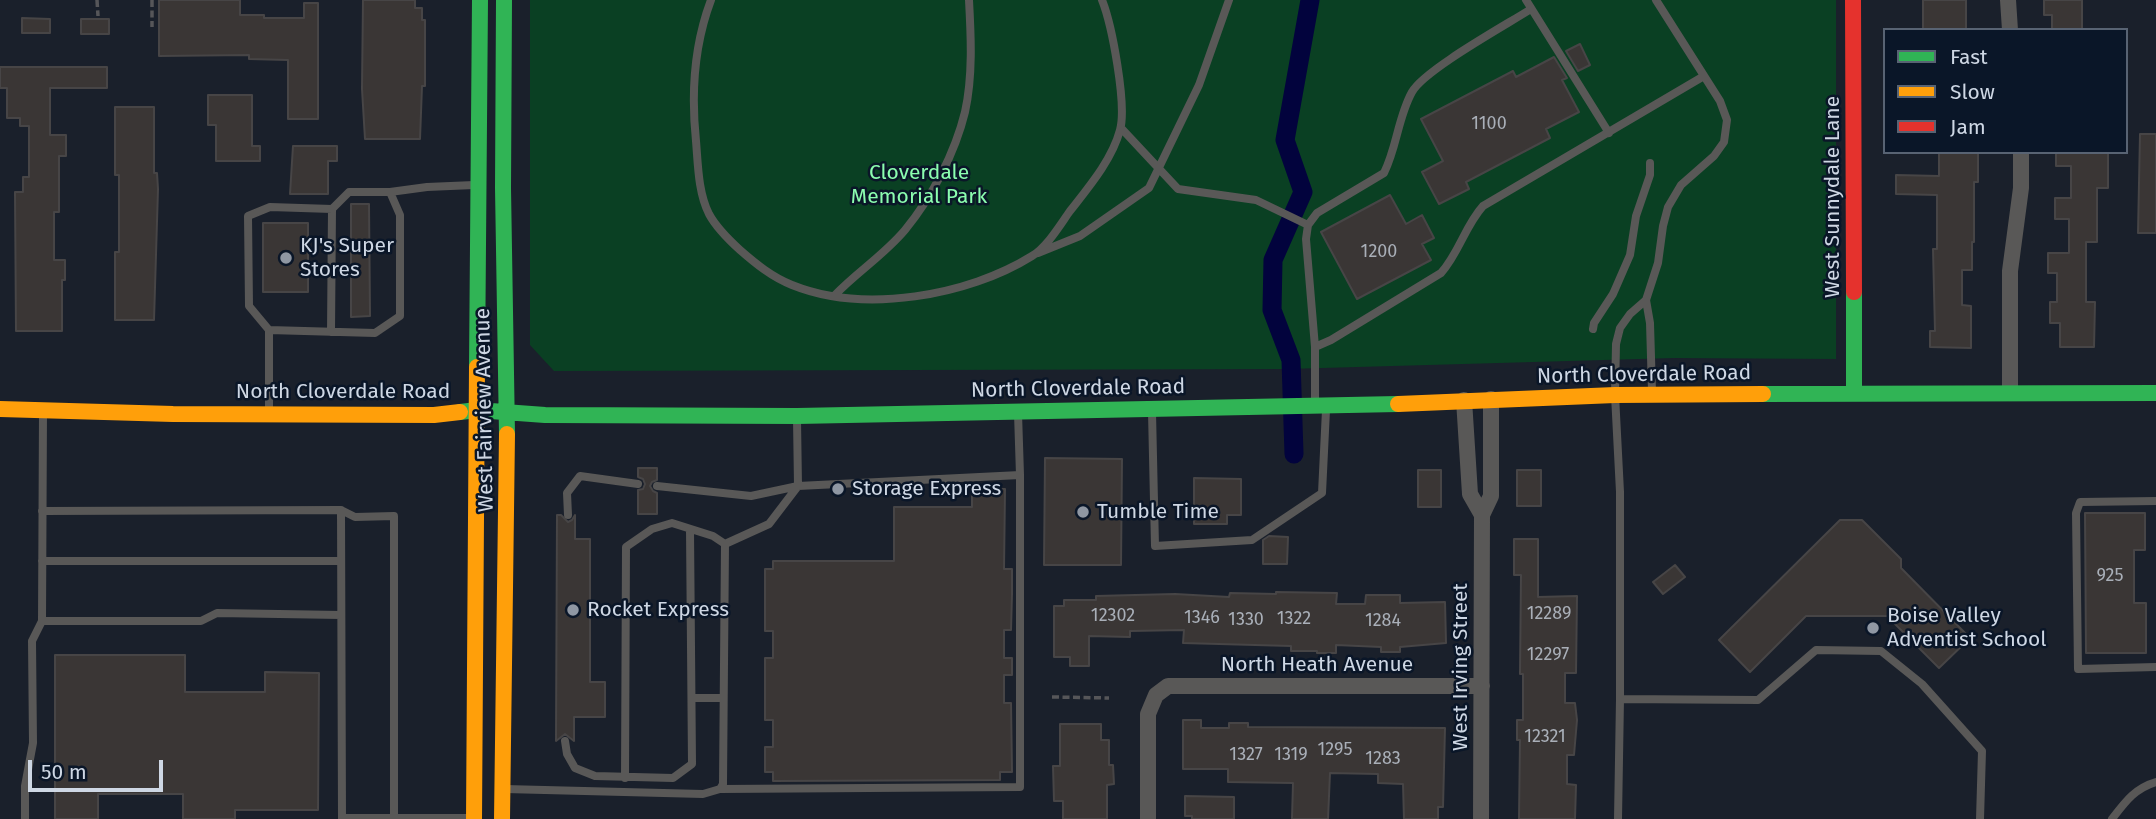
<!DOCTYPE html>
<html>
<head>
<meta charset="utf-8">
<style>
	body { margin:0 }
	#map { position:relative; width:2156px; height:819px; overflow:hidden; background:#1a202b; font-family:"Fira Sans",sans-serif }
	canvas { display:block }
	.legend { position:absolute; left:1883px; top:28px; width:245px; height:126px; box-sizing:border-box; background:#0a1628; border:2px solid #586373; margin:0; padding:9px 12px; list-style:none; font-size:21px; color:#ced7e4 }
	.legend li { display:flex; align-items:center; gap:14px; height:35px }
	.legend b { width:35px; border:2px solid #586373 }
	.scale { position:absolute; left:28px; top:760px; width:135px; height:32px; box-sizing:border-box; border:4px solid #ced7e4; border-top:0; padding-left:9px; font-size:21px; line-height:24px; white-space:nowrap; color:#ced7e4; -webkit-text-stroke:5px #0a1628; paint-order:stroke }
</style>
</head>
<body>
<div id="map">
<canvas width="2156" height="819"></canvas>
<ul class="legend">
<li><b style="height:9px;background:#30b455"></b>Fast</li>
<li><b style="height:9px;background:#ff9f0a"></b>Slow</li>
<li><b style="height:9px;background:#e5322d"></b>Jam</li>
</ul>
<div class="scale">50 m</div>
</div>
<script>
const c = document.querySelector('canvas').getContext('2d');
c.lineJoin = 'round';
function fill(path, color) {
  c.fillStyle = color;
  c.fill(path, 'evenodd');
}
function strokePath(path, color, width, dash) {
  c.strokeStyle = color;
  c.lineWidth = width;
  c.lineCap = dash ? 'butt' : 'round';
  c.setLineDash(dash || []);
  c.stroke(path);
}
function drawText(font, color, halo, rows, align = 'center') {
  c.font = font + ' "Fira Sans",sans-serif';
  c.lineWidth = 5;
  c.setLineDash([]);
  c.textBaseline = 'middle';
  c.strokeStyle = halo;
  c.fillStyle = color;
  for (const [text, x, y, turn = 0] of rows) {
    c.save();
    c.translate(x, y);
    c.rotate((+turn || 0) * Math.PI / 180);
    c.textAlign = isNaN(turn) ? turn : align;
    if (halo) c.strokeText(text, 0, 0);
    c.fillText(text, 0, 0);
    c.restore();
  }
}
fill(new Path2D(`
	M530,0H1836V359L1674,358L1287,369L554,371L530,345Z`), '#0a4023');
strokePath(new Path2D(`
	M1294,454L1291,360L1272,310L1273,260L1303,192L1285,140L1310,0`), '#02033d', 19);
const building = new Path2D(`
	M159,0H240V15H264V18H304V3H318V119H288V60L249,59V55L159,56Z
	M363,0H415V8H422V20H425V86H422L420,139H365L362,89Z
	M1923,0H1966V30H1923Z
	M2044,0H2082V30H2052V15H2044Z
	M22,18L50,19V33H22Z
	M81,19H109V34H81Z
	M1580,44L1590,65L1578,71L1566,51Z
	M1554,57L1567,78L1562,80L1579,112L1546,129L1550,138L1466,182L1469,189L1439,204L1422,172L1443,161L1421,119L1513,71L1516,77Z
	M0,67H107V88H50V135H66V156H59V212H54V260H65V280H62V331H16L15,192H23V177H29V126H20V118H7V88H0Z
	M208,95H252V146H260V161H216V125H208Z
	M115,107H154V173H157L158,189L154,320H115V252H119V175H115Z
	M2140,134H2156V233H2138Z
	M293,146H337V161H328V194H290Z
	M1939,152H1978V182H1974V242H1972V270H1962V305L1971,306V348L1930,347V331H1935L1933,249H1937V195L1896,194V175L1939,176Z
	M2056,152H2108V188H2097V242H2086V302H2095L2094,347H2060V323H2050V302H2057V273H2048V253H2069V219H2055V198H2071V166H2056Z
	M1390,195L1406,224L1422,215L1434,238L1422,244L1431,260L1357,299L1321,232Z
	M351,204H369L370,316L351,317Z
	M263,223H308V292H263Z
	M1045,458L1122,459L1121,565H1044Z
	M638,468H657V480L652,482L650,486L653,491L657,493V514H638V490L643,489L645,484L643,479L638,477Z
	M1418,470H1441V507H1418Z
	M1517,470H1541V506H1517Z
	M1194,478L1241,479V515H1227V524H1194Z
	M972,489H1005L1004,569H1012V594L1011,630H1004V658H1012V675H1004V703H1011L1012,772H1000V780L773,781V772H765V747H773V720H765V658H773V631H765V569H773V561H894V507H972Z
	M2085,513H2145V550H2134V603H2146V653H2086Z
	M557,515H561L568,522L572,520L575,515V539H590V682H605V717H574V741L565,734L556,741Z
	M1840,520H1862L1901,559V568L1970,638L1939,668L1887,616H1806L1750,672L1719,640Z
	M1269,536L1288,537L1287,564H1263V540Z
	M1514,539H1538V597L1577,596L1576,673H1565V703H1575L1577,720L1574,755H1567V784L1576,785L1575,819H1519L1520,740H1517V720H1523V674H1520L1521,575H1514Z
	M1675,565L1685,577L1663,594L1653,582Z
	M1276,592L1337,593L1336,604H1365L1366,595H1400V603L1445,602L1446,643L1400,647V652H1381V647L1336,645V653H1317V651H1291V646L1183,643L1184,630L1130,631V637L1089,636V666H1070V657H1054V606H1064V600H1096V596L1175,594L1229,597L1230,593L1276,594Z
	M55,655H185V692H265V672L319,673L318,810H235V819H183V794H98V819H55Z
	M1183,720H1201V728H1229V723H1248V727L1445,728L1443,807H1438V819H1404L1403,784L1378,783V774L1330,773L1328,819H1292L1293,783L1228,782V769H1183Z
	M1060,724H1101V740H1109V765H1113L1114,784L1107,785V819H1063V801H1054L1053,766H1060Z
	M1185,796L1234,797V819H1192V816H1185Z`);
fill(building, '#3a3635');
strokePath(building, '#474546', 2);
strokePath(new Path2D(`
	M97,0L98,16
	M152,0V27
	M1052,697L1109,698`), '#565659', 3.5, [7, 3.5]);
strokePath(new Path2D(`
	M711,0C694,45 691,93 696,141C698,164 698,192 709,214C716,227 729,240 740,250C756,264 772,277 792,285C864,314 968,296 1032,256C1047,247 1060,225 1070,211C1088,188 1112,160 1120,130C1127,105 1112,25 1102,0
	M1526,0L1609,133
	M1121,128L1178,189L1256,200L1308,225
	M390,192L427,187L474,185
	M1038,253L1080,236L1149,188L1199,85L1229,0
	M835,295C857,272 884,255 905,230C932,197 955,153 965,112C973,76 971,36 969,0
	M1646,300L1630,314L1620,328L1616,344L1615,395L1620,492V699L1758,700L1816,650L1881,651L1922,684L1982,751L1980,819
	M1593,329L1594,323L1613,294L1630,255L1636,216L1650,175V163
	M269,330L375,333L400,316V215L390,192H349L332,209L270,207L248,216L249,306L269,330V411
	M331,332L332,209
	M1315,347L1306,239L1308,225L1317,213L1384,173C1397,147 1398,117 1412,92C1424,70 1506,25 1531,9
	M1652,391L1650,323L1646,300L1658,263L1663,226L1668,207L1681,185L1714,156L1724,142L1727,120L1720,101L1656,0
	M1315,404V347L1331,340L1441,273C1459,253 1465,226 1483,206L1704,76
	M1152,412L1155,546L1252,540L1322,493L1326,410
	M797,419L798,486L1020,475L1018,413
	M657,486L751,496L798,486
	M2156,501L2080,502L2076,513L2078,669L2156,667
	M341,510L342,819
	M42,511L341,510L355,517L394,516V819
	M568,515L567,493L580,476L638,484
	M42,561H341
	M42,621H201L217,613L341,615
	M692,698H723
	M565,741L567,754L575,768L595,776L673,778L692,764L690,530
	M625,778L626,547L652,529L672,523L713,536L725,544
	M505,789L703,794L720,789L723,784L725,544L769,524L798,486
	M720,789L1020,787V475
	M342,818H468
	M25,819V786L33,743L32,641L42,621L43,412
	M1618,819L1620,699
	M2112,819C2125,802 2135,788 2156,782`), '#595857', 8);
strokePath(new Path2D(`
	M2008,0L2010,30
	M2010,393V271L2021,188V152
	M1464,400L1470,494L1482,515L1491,496V399
	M1148,819V714L1156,695L1168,686H1482
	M1481,819L1482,515`), '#595857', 16);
strokePath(new Path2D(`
	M504,0L503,188L507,434
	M1854,292V394
	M477,367L480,0
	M1763,394L2156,393
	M460,412L477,410L545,415L797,416L1398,404`), '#30b455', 16);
strokePath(new Path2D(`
	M1398,404L1615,395L1763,394
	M0,409L173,414L434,415L460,412
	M474,819L477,367
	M502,819L507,434`), '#ff9f0a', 16);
strokePath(new Path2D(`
	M1853,0L1854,292`), '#e5322d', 16);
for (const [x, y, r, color] of [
	[286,258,7,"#8f97a3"],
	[838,489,7,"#8f97a3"],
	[1083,512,7,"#8f97a3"],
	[573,610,7,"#8f97a3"],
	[1873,628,7,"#8f97a3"]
]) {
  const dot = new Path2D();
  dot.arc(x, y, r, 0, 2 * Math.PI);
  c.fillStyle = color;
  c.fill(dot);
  strokePath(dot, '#0a1628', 2.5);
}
drawText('18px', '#a9afb8', null, [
	["1100",1489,124],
	["1200",1379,252],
	["925",2110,576],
	["12289",1549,614],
	["12302",1113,616],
	["1346",1202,618],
	["1322",1294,619],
	["1330",1246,620],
	["1284",1383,621],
	["12297",1548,655],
	["12321",1545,737],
	["1295",1335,750],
	["1327",1246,755],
	["1319",1291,755],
	["1283",1383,759]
]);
drawText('21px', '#8bfdaf', '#0a1628', [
	["Cloverdale",919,173],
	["Memorial Park",919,197]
]);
drawText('21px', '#ced7e4', '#0a1628', [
	["West Sunnydale Lane",1833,197,-90],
	["North Cloverdale Road",1644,375,-1],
	["North Cloverdale Road",1078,389,-1],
	["North Cloverdale Road",343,392],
	["West Fairview Avenue",485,410,-91],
	["North Heath Avenue",1317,665],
	["West Irving Street",1461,667,-90]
]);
drawText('21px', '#ced7e4', '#0a1628', [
	["KJ's Super",300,246],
	["Stores",300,270],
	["Storage Express",852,489],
	["Tumble Time",1097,512],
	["Rocket Express",587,610],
	["Boise Valley",1887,616],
	["Adventist School",1887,640]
], 'left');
</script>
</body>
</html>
